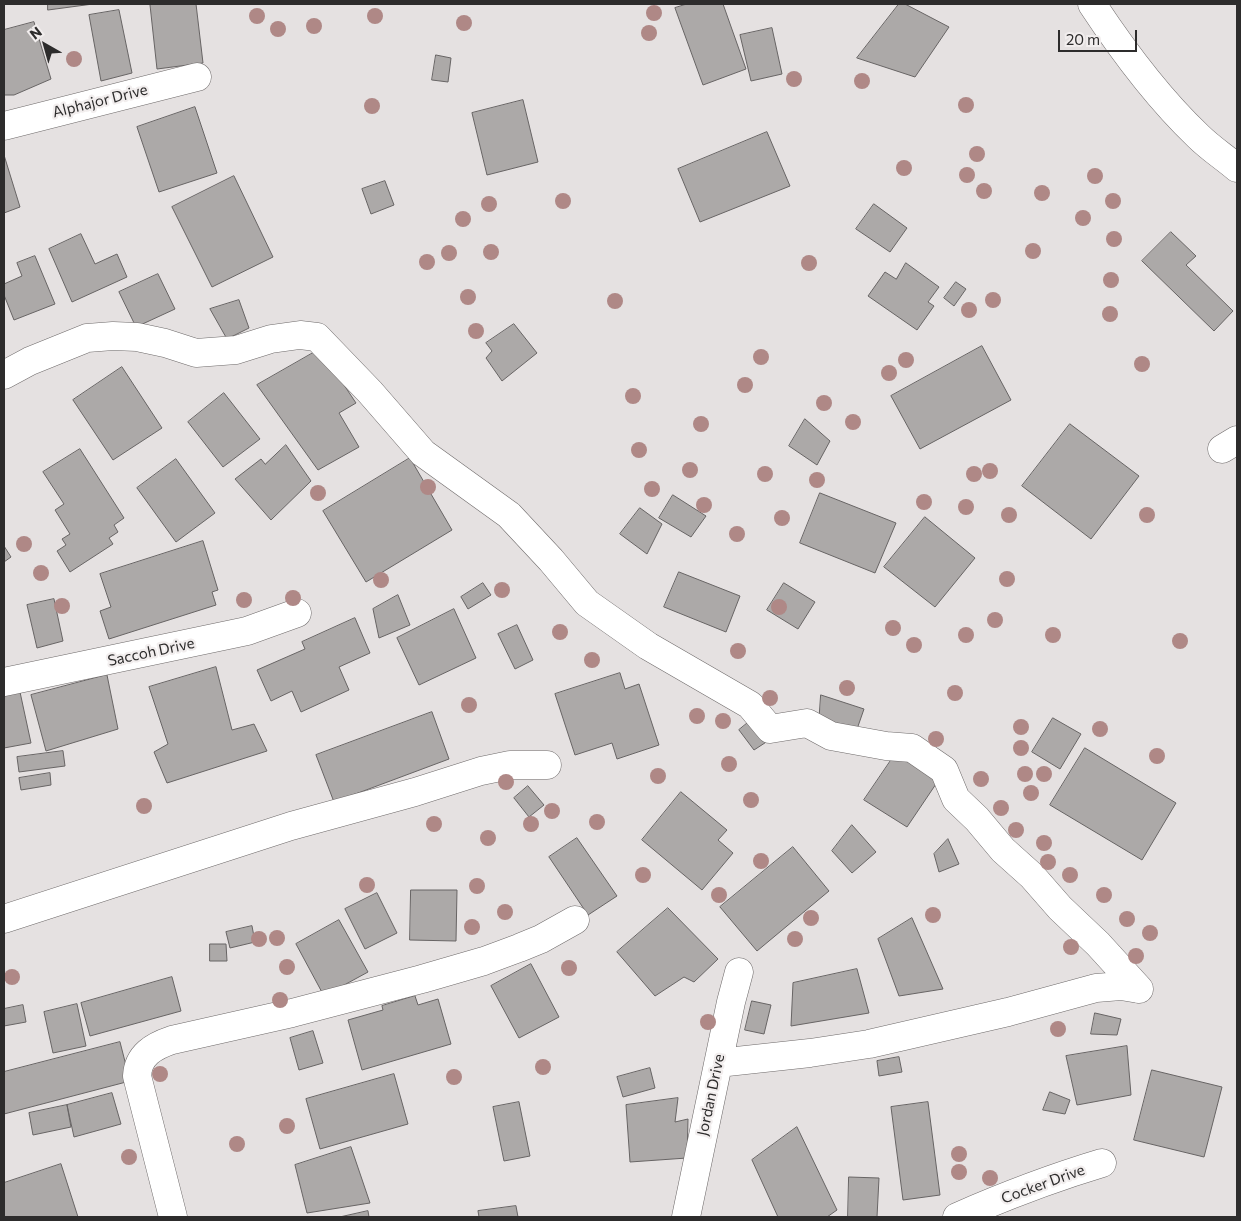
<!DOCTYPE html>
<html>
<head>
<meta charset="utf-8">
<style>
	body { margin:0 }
	#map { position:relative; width:1241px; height:1221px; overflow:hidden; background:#e5e1e1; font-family:Commissioner,sans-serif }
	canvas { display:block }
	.frame { position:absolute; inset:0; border:5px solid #2d2c2c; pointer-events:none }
	.north { position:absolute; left:20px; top:20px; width:50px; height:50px; -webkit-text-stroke:4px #f2eeee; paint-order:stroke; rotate:322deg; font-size:14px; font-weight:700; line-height:20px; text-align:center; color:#2d2c2c }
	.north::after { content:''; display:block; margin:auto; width:18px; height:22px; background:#2d2c2c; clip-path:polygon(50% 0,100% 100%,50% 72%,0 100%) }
	.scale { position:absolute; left:1058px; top:30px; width:79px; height:22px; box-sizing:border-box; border:2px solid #2d2c2c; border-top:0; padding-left:6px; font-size:15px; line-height:18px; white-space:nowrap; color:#2d2c2c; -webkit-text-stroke:4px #f2eeee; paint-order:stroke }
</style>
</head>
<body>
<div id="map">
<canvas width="1241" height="1221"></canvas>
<div class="frame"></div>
<div class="north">N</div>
<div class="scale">20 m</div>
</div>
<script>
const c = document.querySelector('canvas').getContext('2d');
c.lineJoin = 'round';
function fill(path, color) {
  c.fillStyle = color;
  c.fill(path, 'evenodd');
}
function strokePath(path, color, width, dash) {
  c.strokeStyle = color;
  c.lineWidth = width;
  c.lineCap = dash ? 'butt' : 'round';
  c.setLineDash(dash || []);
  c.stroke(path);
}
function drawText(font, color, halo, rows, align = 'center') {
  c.font = font + ' Commissioner,sans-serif';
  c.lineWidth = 4.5;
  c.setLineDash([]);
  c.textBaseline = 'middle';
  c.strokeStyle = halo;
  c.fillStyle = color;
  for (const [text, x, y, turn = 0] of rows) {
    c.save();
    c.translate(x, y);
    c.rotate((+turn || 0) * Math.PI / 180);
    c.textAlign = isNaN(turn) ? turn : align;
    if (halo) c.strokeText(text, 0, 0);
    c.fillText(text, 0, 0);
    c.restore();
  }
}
const building = new Path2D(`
	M48,4H93L48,10Z
	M160,4H196L203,63L157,69L150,5Z
	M687,4H723L746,69L703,85L675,8Z
	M899,4H905L949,27L915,77L857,58Z
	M119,10L132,73L101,81L89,15Z
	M34,22L51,79L14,95H4V30Z
	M772,28L782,74L751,81L740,35Z
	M436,55L451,58L448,82L432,80Z
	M523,100L538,162L487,175L472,113Z
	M195,107L217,173L159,192L137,127Z
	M767,132L790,186L700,222L678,169Z
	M4,155L20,207L4,213Z
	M234,176L273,257L212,287L172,207Z
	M385,181L394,205L371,214L362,189Z
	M874,204L907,228L890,252L856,229Z
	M1171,232L1196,256L1186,265L1233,311L1214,331L1142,261Z
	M81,234L95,264L117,254L127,277L72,302L49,249Z
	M35,256L55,304L14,320L4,295V284L22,276L17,263Z
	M906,263L939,287L928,302L934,306L917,330L868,296L885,272L896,279Z
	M158,274L175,309L136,327L119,292Z
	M956,282L966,289L954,306L944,298Z
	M239,300L249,328L227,339L210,309Z
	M514,324L537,353L502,381L486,358L492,351L486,343Z
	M982,346L1011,400L920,449L891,396Z
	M320,349L356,403L339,413L359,447L318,470L257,385Z
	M122,367L162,428L113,460L73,400Z
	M224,393L260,439L223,467L188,422Z
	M805,419L830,441L817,465L789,446Z
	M1070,424L1139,476L1091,539L1022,486Z
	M286,445L311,481L271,520L235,479L261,459L265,464Z
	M80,449L124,518L114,525L118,532L109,538L113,544L70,572L57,551L66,545L62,539L70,534L55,510L64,504L43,472Z
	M410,458L452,530L366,582L323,511Z
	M176,459L215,513L176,542L137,488Z
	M820,493L896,523L875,573L800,543Z
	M673,495L706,516L691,537L659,518Z
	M640,508L662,524L647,554L620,534Z
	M925,517L975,558L935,607L884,567Z
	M203,541L218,590L212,592L216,605L109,639L100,611L111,607L100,574Z
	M4,546L11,557L4,562Z
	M679,572L740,596L726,632L664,607Z
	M483,583L491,595L468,609L461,597Z
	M784,583L815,602L798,629L767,610Z
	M398,595L410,625L379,638L373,609Z
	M54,599L63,641L37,648L27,605Z
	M454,609L476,658L419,685L397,638Z
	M355,618L370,653L339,667L349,690L301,712L292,691L271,701L257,670L305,649L302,642Z
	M517,625L533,660L515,669L498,634Z
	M216,667L232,730L254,724L267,751L167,783L154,752L168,744L149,687Z
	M620,673L625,689L639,684L659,745L617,759L612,743L575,755L555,694Z
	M107,675L118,729L46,751L31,695Z
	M20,692L31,743L4,748V696Z
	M821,695L864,709L856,732L819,724Z
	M432,712L449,759L334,802L316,755Z
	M755,717L774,737L754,750L739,730Z
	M1053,718L1081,734L1060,769L1032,752Z
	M1085,748L1176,803L1142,860L1050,805Z
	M63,751L65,766L19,772L17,757Z
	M896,753L938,781L907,827L864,800Z
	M50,773L51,785L21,790L19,778Z
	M528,786L544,805L529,817L514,798Z
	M681,792L727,830L718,840L733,853L702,890L642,840Z
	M852,825L876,852L852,873L832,851Z
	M577,838L617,896L588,915L549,857Z
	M948,839L959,864L939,872L934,854Z
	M793,847L829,891L757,951L720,907Z
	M411,890H457L456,941L410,940Z
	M377,893L397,933L365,949L345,909Z
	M668,908L718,959L694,982L684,977L655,996L617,952Z
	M912,918L943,989L899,996L878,939Z
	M339,920L368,972L324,996L296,944Z
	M252,926L255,942L230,948L226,932Z
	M210,944H226L227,961H210Z
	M531,964L559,1017L519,1038L491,986Z
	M857,969L869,1013L791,1026L793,983Z
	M172,977L181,1011L90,1036L81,1003Z
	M415,996L418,1005L438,999L451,1044L362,1070L348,1020L383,1010L382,1006Z
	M752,1001L771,1005L764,1034L745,1030Z
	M77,1004L86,1046L53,1053L44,1012Z
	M23,1005L26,1022L4,1026V1009Z
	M1095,1013L1121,1019L1117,1035L1091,1034Z
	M313,1031L323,1063L299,1070L290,1038Z
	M120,1042L130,1081L4,1114V1072Z
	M1127,1046L1131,1095L1077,1105L1066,1056Z
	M899,1057L902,1072L879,1076L877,1061Z
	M650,1068L655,1088L623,1097L617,1077Z
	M1152,1070L1222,1087L1204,1157L1134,1140Z
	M394,1074L408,1124L320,1149L306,1099Z
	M1050,1092L1070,1100L1065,1114L1043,1110Z
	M112,1093L121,1124L74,1137L67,1105Z
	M678,1098L675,1122L688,1119L687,1158L630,1162L626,1105Z
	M519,1102L530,1156L504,1161L493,1107Z
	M928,1102L940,1195L903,1200L891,1107Z
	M67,1105L71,1127L33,1135L29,1113Z
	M797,1127L837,1210L827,1217H778L752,1160Z
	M351,1147L370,1203L307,1213L295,1165Z
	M61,1164L78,1217H4V1183Z
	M849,1177L879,1178L877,1217H848Z
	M516,1206L518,1217H479L478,1211Z
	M368,1211L369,1217H340Z`);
fill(building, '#aca9a8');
strokePath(building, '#676464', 1);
const minor = new Path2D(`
	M1092,4C1123,51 1157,97 1198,136C1210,148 1224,157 1237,168
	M4,126L197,77
	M4,375L30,361L87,338L113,336L137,337L165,343L196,353L236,350L271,339L300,335L317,337L370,392L423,453L509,515L551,560L587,603L648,646L750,705L770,729L807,723L831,736L886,746L912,748L944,770L956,799L977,819L1003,850L1032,876L1060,908L1098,944L1139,989
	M1222,449L1237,440
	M4,682L247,631L297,613
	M4,919L291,826L415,792L481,771L510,765H547
	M718,1063L810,1053L869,1044L1008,1012L1096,988L1121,986L1139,989
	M173,1217L137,1076C138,1055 154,1046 172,1040L292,1013L422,979L484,961L519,948L541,939L575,920
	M686,1217L731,1002L739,972
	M957,1217C1005,1196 1052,1178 1102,1163`);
strokePath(minor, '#6e6a6a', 29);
strokePath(minor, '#fff', 28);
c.fillStyle = '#af8886';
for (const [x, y] of [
	[654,13],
	[257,16],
	[375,16],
	[464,23],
	[314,26],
	[278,29],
	[649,33],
	[74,59],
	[794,79],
	[862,81],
	[966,105],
	[372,106],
	[977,154],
	[904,168],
	[967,175],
	[1095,176],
	[984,191],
	[1042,193],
	[563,201],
	[1113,201],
	[489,204],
	[1083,218],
	[463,219],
	[1114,239],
	[1033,251],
	[491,252],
	[449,253],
	[427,262],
	[809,263],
	[1111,280],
	[468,297],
	[993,300],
	[615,301],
	[969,310],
	[1110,314],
	[476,331],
	[761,357],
	[906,360],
	[1142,364],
	[889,373],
	[745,385],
	[633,396],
	[824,403],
	[853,422],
	[701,424],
	[639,450],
	[690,470],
	[990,471],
	[765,474],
	[974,474],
	[817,480],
	[428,487],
	[652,489],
	[318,493],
	[924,502],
	[704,505],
	[966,507],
	[1009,515],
	[1147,515],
	[782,518],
	[737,534],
	[24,544],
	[41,573],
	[1007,579],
	[381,580],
	[502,590],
	[293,598],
	[244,600],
	[62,606],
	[779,607],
	[995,620],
	[893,628],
	[560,632],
	[966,635],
	[1053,635],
	[1180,641],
	[914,645],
	[738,651],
	[592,660],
	[847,688],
	[955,693],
	[770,698],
	[469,705],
	[697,716],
	[723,721],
	[1021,727],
	[1100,729],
	[936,739],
	[1021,748],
	[1157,756],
	[729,764],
	[1025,774],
	[1044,774],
	[658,776],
	[981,779],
	[506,782],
	[1031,793],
	[751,800],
	[144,806],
	[1001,808],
	[552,811],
	[597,822],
	[434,824],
	[531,824],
	[1016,830],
	[488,838],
	[1044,843],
	[761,861],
	[1048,862],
	[643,875],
	[1070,875],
	[367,885],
	[477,886],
	[719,895],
	[1104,895],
	[505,912],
	[933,915],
	[811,918],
	[1127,919],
	[472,927],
	[1150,933],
	[277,938],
	[259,939],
	[795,939],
	[1071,947],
	[1136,956],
	[287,967],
	[569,968],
	[12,977],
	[280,1000],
	[708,1022],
	[1058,1029],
	[543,1067],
	[160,1074],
	[454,1077],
	[287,1126],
	[237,1144],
	[959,1154],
	[129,1157],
	[959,1172],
	[990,1178]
]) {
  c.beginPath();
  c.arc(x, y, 8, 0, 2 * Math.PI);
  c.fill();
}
drawText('15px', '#2d2c2c', '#f2eeee', [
	["Alphajor Drive",100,101,-14],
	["Saccoh Drive",151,652,-12],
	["Jordan Drive",711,1095,-78],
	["Cocker Drive",1043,1184,-20]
]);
</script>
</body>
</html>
